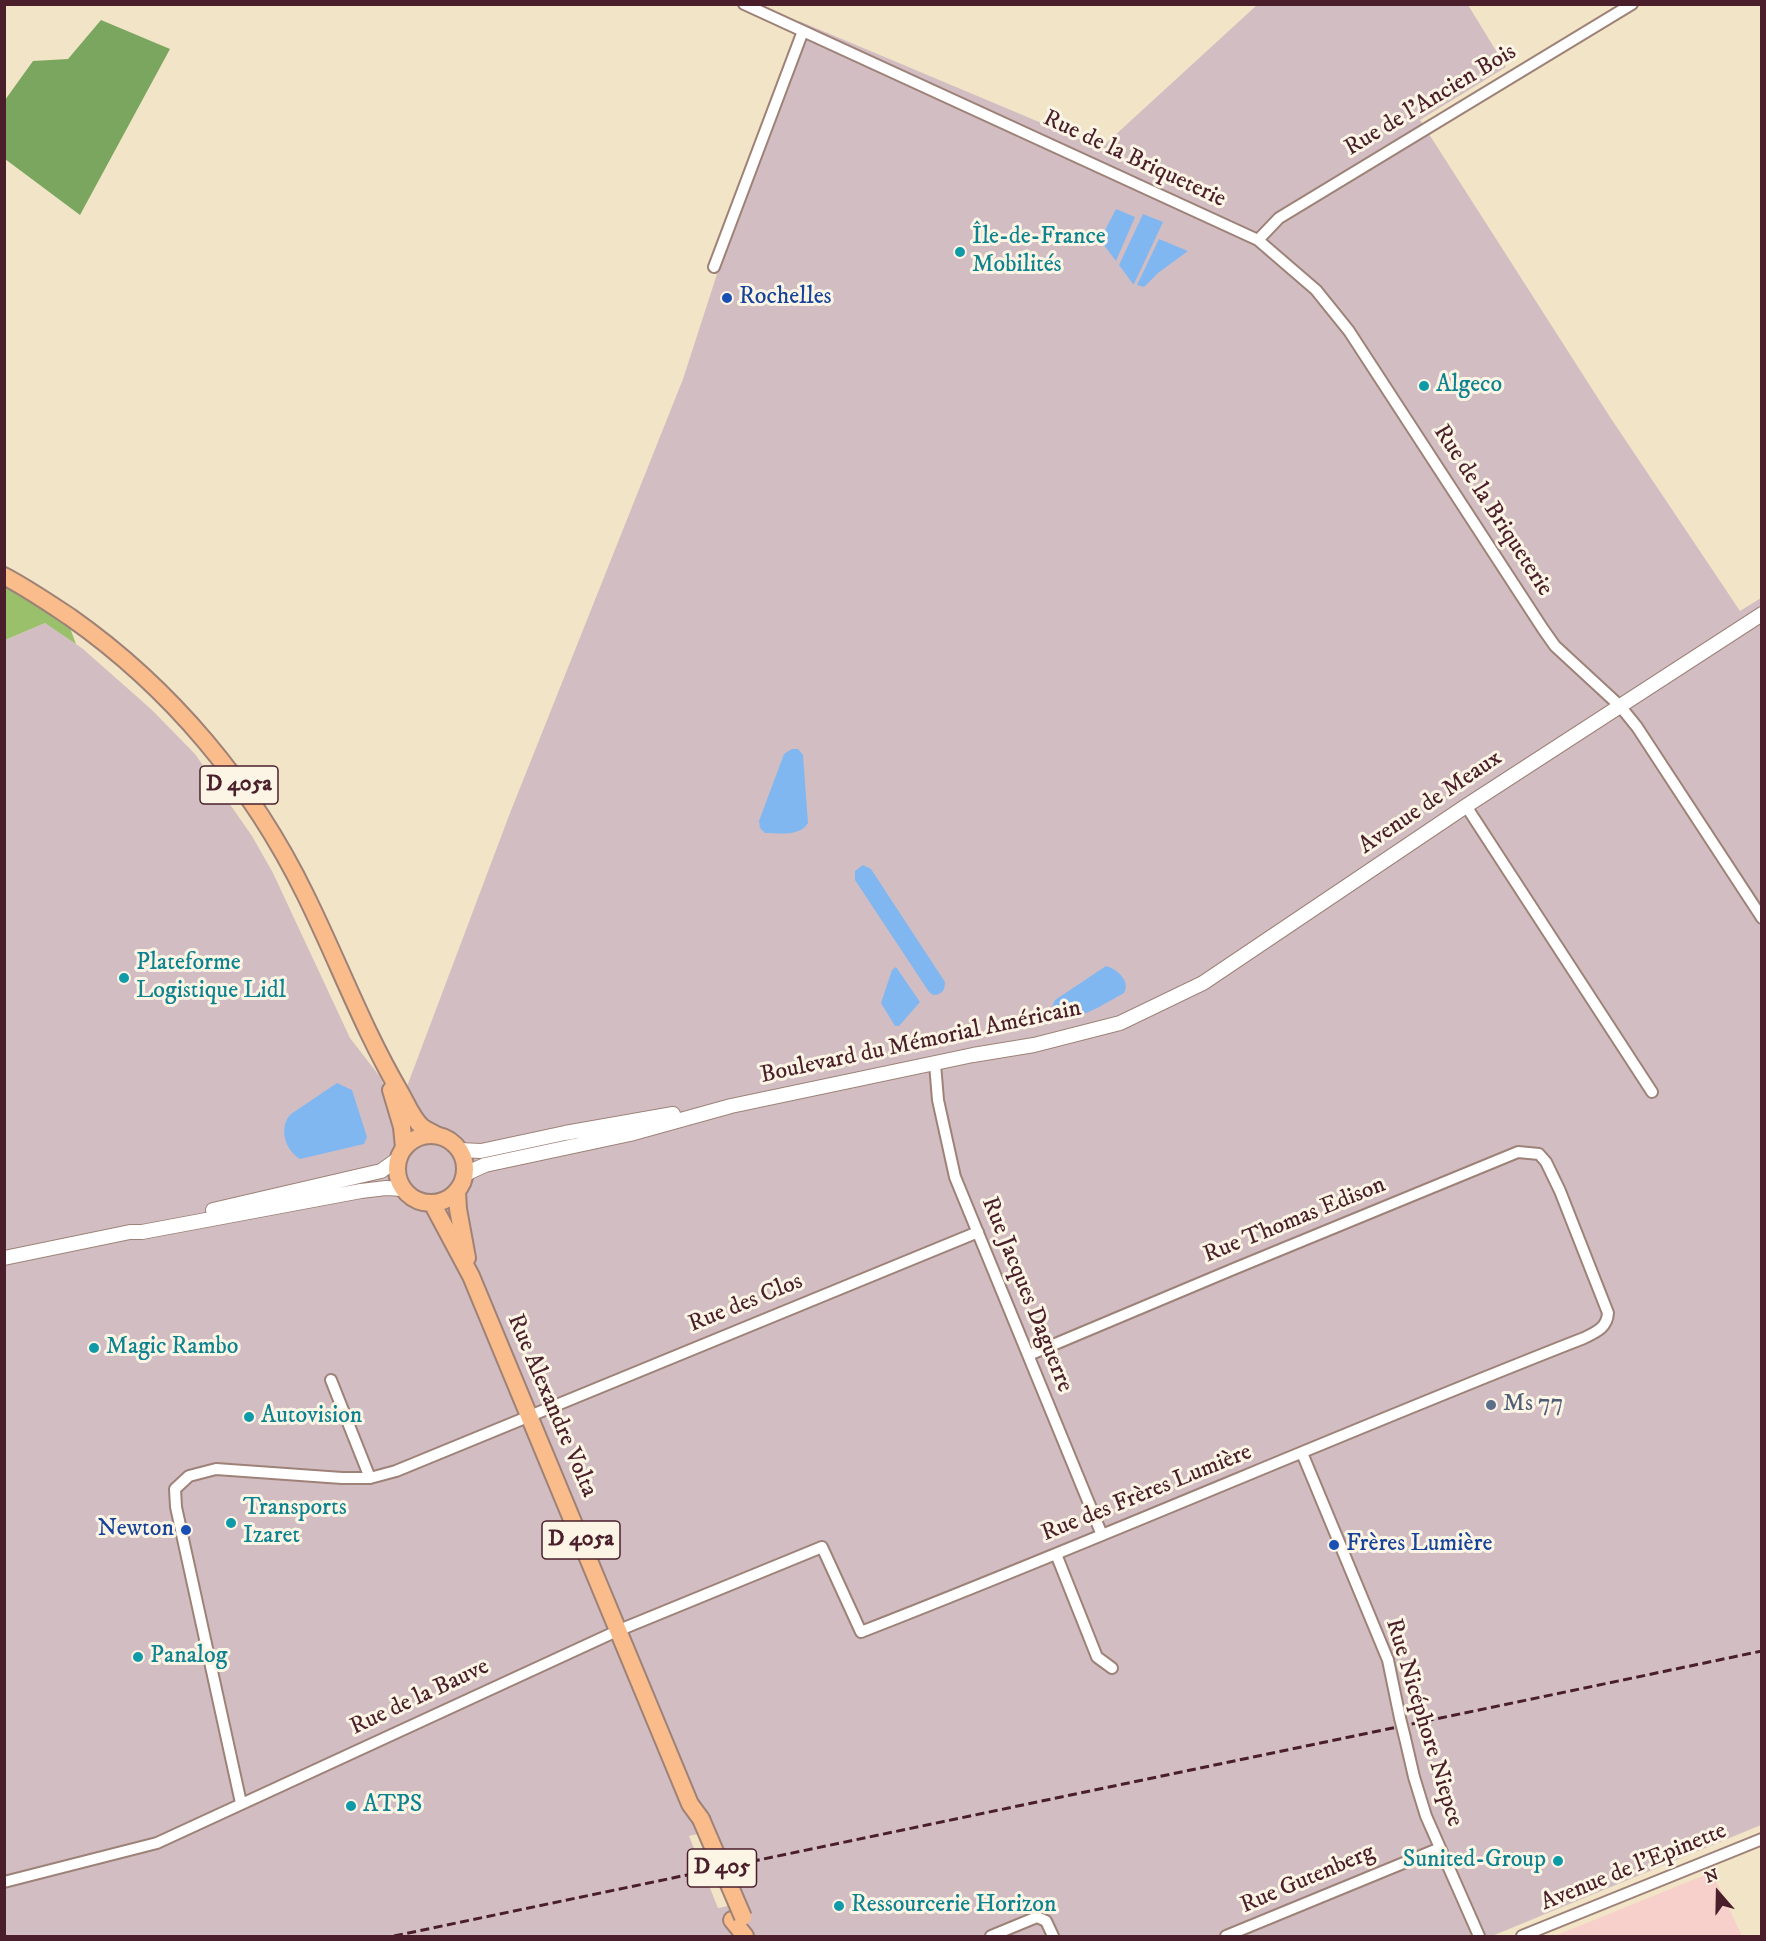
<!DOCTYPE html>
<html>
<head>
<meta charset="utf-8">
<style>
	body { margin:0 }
	#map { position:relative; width:1766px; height:1941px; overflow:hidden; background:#f2e4c6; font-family:"IM FELL DW Pica",serif }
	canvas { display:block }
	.frame { position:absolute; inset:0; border:6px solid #4a1f2b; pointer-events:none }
	.north { position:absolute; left:1688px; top:1863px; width:60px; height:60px; -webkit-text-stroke:4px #fcf5e5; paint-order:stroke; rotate:340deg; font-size:16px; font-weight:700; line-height:24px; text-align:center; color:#4a1f2b }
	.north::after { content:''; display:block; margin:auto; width:21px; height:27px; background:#4a1f2b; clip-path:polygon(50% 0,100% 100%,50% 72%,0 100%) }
</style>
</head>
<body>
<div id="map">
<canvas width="1766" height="1941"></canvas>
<div class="frame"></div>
<div class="north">N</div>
</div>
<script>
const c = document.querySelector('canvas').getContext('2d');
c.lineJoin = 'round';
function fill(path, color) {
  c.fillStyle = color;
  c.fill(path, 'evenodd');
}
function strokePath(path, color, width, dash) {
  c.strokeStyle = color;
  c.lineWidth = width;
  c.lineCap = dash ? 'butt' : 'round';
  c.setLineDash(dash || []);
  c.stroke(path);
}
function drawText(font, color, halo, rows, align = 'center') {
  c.font = font + ' "IM FELL DW Pica",serif';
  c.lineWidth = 6;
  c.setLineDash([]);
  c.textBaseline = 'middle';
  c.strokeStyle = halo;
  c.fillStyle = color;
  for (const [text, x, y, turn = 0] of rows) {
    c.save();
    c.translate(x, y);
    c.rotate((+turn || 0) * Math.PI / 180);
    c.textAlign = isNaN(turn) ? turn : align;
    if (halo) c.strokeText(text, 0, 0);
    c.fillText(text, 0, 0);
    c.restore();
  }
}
fill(new Path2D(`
	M1712,1872L1742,1936H1554L1599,1918Z`), '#f7d0cb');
fill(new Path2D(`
	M1257,5H1468L1506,67L1420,120L1610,417L1740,611L1761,598V1825L1492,1936H5V640L45,623L58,631L83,649L152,710L195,754L252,836L273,873L350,1038L381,1078L387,1096L406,1089L510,813L683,379L799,21L1101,148ZM711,1831L742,1903L718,1908L689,1836Z`), '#d2bec2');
fill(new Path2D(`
	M4,584L65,622L70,628L76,644L45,623L5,640Z`), '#9ac06b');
fill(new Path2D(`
	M101,20L170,49L80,215L5,159V100L33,61L68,59Z`), '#7ba65f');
fill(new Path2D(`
	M1116,209L1135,217L1116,261L1100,240Z
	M1143,214L1163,222L1134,284H1133L1119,265Z
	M1159,239L1188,251L1158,273L1144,287L1137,285Z
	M792,749H798L803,755L808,823C800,837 779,833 765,833L760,828L759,821L784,754Z
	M863,865L871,869L945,982C945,990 942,995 933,995L929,992L855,880V871Z
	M1106,966C1117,969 1131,981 1124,993C1105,1003 1075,1025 1053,1016L1051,1009L1055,1000Z
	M896,967L920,1002L899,1026H895L881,1003L892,970Z
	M337,1083L352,1090L367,1137L364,1144L300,1159C285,1150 278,1127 291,1114Z`), '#81b7f0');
const minor = new Path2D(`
	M744,4L1258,240L1316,290L1349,331L1543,629L1555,646L1620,706L1637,727L1762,918
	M1258,240L1279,218L1632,4
	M714,267L803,31
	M1466,806L1652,1092
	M935,1064L938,1100L955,1177L1102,1535
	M331,1380L370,1478
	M1302,1453L1388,1660L1400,1718
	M1056,1554L1097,1657L1112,1668
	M1405,1738L1414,1777L1426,1816L1479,1936
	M241,1803L176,1507L175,1489L189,1476L216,1469L342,1478H370L396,1471L978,1232
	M4,1882L157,1843L617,1631L822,1547L861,1632C1103,1538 1341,1433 1584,1338C1596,1332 1607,1328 1608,1313L1560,1191L1546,1162L1539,1154L1518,1152L1236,1268L1029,1355
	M991,1936L1037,1917L1046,1921L1053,1936
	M1226,1936L1440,1848
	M1522,1936L1762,1839`);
const tertiary = new Path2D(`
	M459,1150L481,1151L565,1133L673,1114
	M465,1174L485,1165L630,1134L731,1106L973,1055L1034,1045L1120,1023L1203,983L1466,806L1762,614
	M213,1210L381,1171L398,1159
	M4,1258L130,1232H142L361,1191L386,1188L403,1189`);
const primary = new Path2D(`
	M4,576C27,588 49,603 70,617C171,688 252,785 306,896C338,961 363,1029 400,1092C407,1104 412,1118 422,1127C426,1130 433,1133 438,1136
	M391,1090L402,1127L404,1148
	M397 1169a34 34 0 1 1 68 0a34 34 0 1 1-68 0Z
	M457,1192L458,1209L467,1258
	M432,1203L471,1276L690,1804L701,1819
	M732,1920L745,1936`);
strokePath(minor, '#9e8278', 14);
strokePath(tertiary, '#9e8278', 16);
strokePath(primary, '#9e8278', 20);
strokePath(minor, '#fff', 10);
strokePath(tertiary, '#fff', 14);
strokePath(primary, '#f9bc8a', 16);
strokePath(new Path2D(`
	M394,1936L1762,1651`), '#4a1f2b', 3, [9, 4.5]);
const minorBridge = new Path2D(`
	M1400,1718L1405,1738`);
const primaryBridge = new Path2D(`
	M701,1819L743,1917`);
strokePath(minorBridge, '#9e8278', 14, []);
strokePath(primaryBridge, '#9e8278', 20, []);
strokePath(minorBridge, '#fff', 10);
strokePath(primaryBridge, '#f9bc8a', 16);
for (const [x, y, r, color] of [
	[960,252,6,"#0f9aa8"],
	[727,298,6,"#1a4fb4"],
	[1424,386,6,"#0f9aa8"],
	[124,978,6,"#0f9aa8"],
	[94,1348,6,"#0f9aa8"],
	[1491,1405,6,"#5c6f8a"],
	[249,1417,6,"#0f9aa8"],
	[231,1523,6,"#0f9aa8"],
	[186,1530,6,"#1a4fb4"],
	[1334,1545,6,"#1a4fb4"],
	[138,1657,6,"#0f9aa8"],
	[351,1806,6,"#0f9aa8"],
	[1558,1861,6,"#0f9aa8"],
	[839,1906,6,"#0f9aa8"]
]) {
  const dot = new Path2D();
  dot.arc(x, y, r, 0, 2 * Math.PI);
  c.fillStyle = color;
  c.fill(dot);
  strokePath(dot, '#fcf5e5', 2);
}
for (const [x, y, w] of [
	[239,785,78],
	[581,1540,78],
	[722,1868,69]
]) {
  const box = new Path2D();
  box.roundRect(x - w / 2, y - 19, w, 38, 4.5);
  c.fillStyle = '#fcf5e5';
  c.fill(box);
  strokePath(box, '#4a1f2b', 1.5);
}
drawText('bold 22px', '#4a1f2b', null, [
	["D 405a",239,785],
	["D 405a",581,1540],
	["D 405",722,1868]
]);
drawText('24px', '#4a1f2b', '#fcf5e5', [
	["Rue de l'Ancien Bois",1431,101,-31],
	["Rue de la Briqueterie",1134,160,25],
	["Rue de la Briqueterie",1492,511,57],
	["Avenue de Meaux",1431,803,-34],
	["Boulevard du Mémorial Américain",921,1043,-12],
	["Rue Thomas Edison",1295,1221,-22],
	["Rue Jacques Daguerre",1026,1295,68],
	["Rue des Clos",746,1304,-22],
	["Rue Alexandre Volta",551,1406,67],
	["Rue des Frères Lumière",1147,1494,-22],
	["Rue de la Bauve",420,1698,-25],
	["Rue Nicéphore Niepce",1423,1723,73],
	["Avenue de l'Epinette",1634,1868,-22],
	["Rue Gutenberg",1308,1880,-23]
]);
drawText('24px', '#0d838f', '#fcf5e5', [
	["Île-de-France",972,238],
	["Mobilités",972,266],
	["Algeco",1436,386],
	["Plateforme",136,964],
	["Logistique Lidl",136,992],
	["Magic Rambo",106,1348],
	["Autovision",261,1417],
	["Transports",243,1509],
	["Izaret",243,1537],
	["Panalog",150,1657],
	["ATPS",363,1806],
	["Sunited-Group",1546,1861,"right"],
	["Ressourcerie Horizon",851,1906]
], 'left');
drawText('24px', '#164399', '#fcf5e5', [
	["Rochelles",739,298],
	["Newton",174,1530,"right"],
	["Frères Lumière",1346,1545]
], 'left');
drawText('24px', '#4e5e75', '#fcf5e5', [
	["Ms 77",1503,1405]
], 'left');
</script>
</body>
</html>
